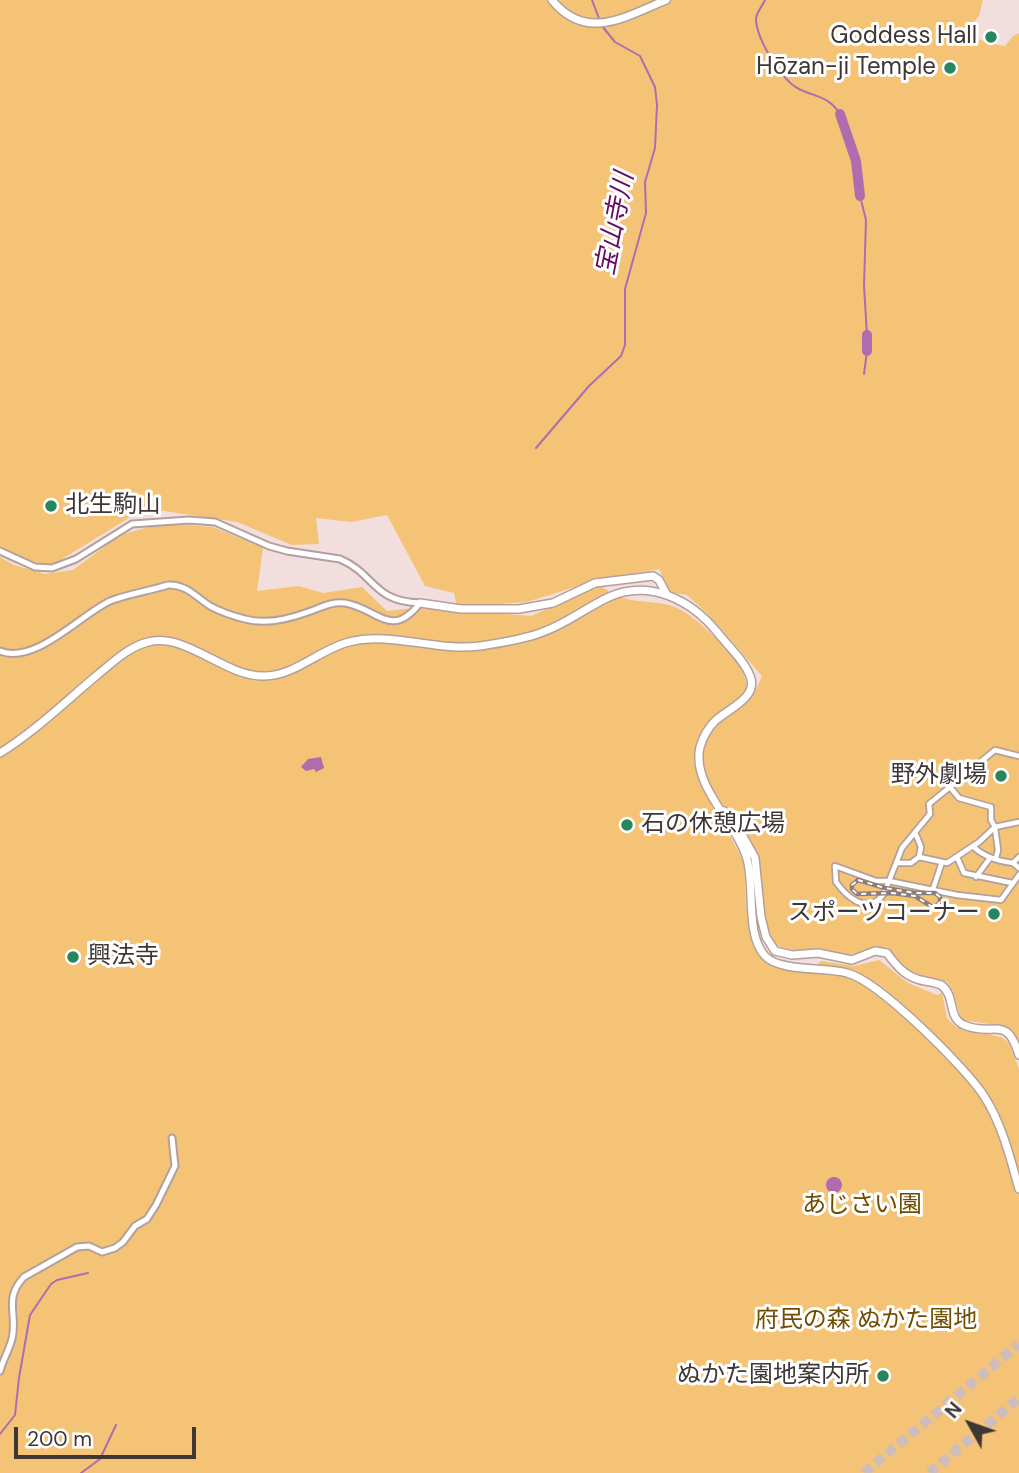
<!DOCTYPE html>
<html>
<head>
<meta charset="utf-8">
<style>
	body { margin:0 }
	#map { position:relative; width:1019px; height:1473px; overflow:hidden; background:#f2dedc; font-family:"DM Sans",sans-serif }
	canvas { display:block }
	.north { position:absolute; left:935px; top:1389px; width:70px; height:70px; -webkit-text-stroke:5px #fff; paint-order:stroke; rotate:310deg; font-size:19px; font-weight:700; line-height:28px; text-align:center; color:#3f3736 }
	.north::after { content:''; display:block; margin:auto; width:24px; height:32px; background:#3f3736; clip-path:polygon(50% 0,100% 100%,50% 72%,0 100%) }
	.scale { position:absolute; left:14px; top:1427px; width:182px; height:32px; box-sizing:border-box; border:4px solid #3f3736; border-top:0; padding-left:9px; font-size:21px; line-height:24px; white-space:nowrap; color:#3f3736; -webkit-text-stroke:5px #fff; paint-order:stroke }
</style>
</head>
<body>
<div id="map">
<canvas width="1019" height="1473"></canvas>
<div class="north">N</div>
<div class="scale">200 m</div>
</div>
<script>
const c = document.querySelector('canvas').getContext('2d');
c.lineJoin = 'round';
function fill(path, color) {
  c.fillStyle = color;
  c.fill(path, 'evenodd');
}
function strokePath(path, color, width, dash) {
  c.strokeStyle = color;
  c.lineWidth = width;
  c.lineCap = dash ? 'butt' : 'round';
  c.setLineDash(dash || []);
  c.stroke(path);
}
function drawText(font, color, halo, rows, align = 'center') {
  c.font = font + ' "DM Sans","Noto Sans JP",sans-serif';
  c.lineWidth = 6;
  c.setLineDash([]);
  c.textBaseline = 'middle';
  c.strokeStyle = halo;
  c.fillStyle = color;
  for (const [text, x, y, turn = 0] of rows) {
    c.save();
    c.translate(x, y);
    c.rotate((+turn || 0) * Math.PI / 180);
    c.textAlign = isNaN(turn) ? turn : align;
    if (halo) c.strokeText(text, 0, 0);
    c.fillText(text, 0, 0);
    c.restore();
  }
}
fill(new Path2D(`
	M0,0H983L979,16L970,27L969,37C983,40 992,44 1005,46L1013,36L1019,33V1041L1009,1027L962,1020C956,1006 956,994 947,982L906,972L888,947C874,949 860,953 846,955C837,956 829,951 820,950C806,947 792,954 779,946C760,934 764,872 755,850C741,816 698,794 703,754C707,717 734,717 752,695C757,690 759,682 762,676L710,616L687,595L670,592L659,569L594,581L527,602L457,607L454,593L425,586L387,515L351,522L316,518L319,544L292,545L237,522L145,508L54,564L28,562L0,548Z
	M163,523L213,527L263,548L257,591L299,586L323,593L362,587L387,611L422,607L531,616L600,586C607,590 616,596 624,598C641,604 661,600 677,608C698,617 747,664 747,687C731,715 703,710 696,753C691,786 729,828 742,859C745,867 745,877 745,885C746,908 747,933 757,953C767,971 793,969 810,973L821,961L854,966L879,960L908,983L937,995L942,993L947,1018L956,1027L1001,1037L1009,1043L1019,1069V1473H0V557L14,565L45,574L73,570L120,535Z`), '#f4c375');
fill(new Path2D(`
	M321,757L324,768L316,772L314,769L306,771L301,767L308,759Z
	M826 1185a8 8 0 1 1 16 0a8 8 0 1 1-16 0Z`), '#af6caf');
strokePath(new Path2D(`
	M592,0L600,21
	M765,0C762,7 756,12 756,20C757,39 781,80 799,89C815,97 829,96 840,114
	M860,196L866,220L864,286L867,335
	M864,374L867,351
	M536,448L589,386L621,356L625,345V289L646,213L645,182L655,148L657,105L655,87L640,56L615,42L602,26
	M0,1434L15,1415L19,1378L30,1315L51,1284L57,1280L88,1273
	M81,1473L100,1459L116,1425`), '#af6caf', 2);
strokePath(new Path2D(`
	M840,114L856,161L860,196
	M867,351V335`), '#af6caf', 10);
strokePath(new Path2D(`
	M864,1473L1019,1344
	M929,1473L1019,1398`), '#cebdbb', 10, [10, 5]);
const pedestrian = new Path2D(`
	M1019,756L995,750L929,804L930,814L902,848L889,881L957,895L1001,900L1019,875
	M950,787L959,798L991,807V820L995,827L1019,822
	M995,828L998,850L996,858
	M915,832L921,847L919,857
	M973,846C983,857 998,861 1013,863
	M957,857L964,873L1012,883
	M1019,857L1013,863L1019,868
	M896,863H911L919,857L947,863L979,842L995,827
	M835,866L876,881H889C887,885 885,893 882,896C866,915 846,896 836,882Z
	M976,877L990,858
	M933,889L942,862`);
const minor = new Path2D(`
	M0,551L35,567L52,568L76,559L132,524L189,520L215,522L269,546L287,551L340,559C375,574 373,602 420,603
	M0,651C35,665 80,615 110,601C128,594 149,591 168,585C186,584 196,597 210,606C221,612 233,616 245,619C266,625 289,619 308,612C320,608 332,601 345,603C379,609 391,640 420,603
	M0,1371C3,1360 9,1350 12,1339C18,1314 3,1299 24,1277L77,1247L89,1246L102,1252L115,1248L123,1242L135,1226L147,1219L156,1205L175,1166L172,1138`);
const tertiary = new Path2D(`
	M552,0C586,42 625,17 666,0
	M420,603L461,609H519L553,603L595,583L653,576L659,580L667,595
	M0,753C34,732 65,702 96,676C112,663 128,647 148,642C186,632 225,677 264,676C295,676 320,649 349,642C392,631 436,652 480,646C500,643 521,640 540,633C565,625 585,608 609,597C650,579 691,600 717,632C728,646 744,660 750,676C759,697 728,709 715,721C708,728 703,737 700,747C691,786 737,823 747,859C755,886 745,934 765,956C780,972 826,967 847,973C879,981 965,1067 984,1096C1002,1124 1010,1157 1019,1189
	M724,811L735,822L755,858L761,917L766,937L775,951L792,955L818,953L852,960L875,951L887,953C898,968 907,978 925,981C930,982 937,983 941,985C956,995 947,1018 964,1025C994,1038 1006,1013 1019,1055`);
strokePath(pedestrian, '#b3a09e', 8);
strokePath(minor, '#b3a09e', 9);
strokePath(tertiary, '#b3a09e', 10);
strokePath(pedestrian, '#fff', 4.5);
strokePath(minor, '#fff', 5);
strokePath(tertiary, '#fff', 7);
const rail = new Path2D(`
	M858,880L885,888L915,893H935L940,897V902L934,908L915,896L892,893L857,894L852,889V885Z`);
strokePath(rail, '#8a7d7c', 4.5);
strokePath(rail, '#fff', 2, [5]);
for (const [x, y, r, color] of [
	[991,37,7,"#27865e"],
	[950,68,7,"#27865e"],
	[51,506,7,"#27865e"],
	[1001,776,7,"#27865e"],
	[627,825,7,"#27865e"],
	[994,914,7,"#27865e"],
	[73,957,7,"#27865e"],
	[883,1376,7,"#27865e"]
]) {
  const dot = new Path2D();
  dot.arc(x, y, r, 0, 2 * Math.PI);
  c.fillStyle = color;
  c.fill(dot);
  strokePath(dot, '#fff', 2.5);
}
drawText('24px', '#3f3736', '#fff', [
	["Goddess Hall",977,37],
	["Hōzan-ji Temple",936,68],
	["北生駒山",65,506,"left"],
	["野外劇場",987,776],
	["石の休憩広場",641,825,"left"],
	["スポーツコーナー",980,914],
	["興法寺",87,957,"left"],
	["ぬかた園地案内所",869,1376]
], 'right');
drawText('24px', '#704d03', '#fff', [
	["あじさい園",862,1206],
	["府民の森 ぬかた園地",866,1321]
]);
drawText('italic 26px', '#630d65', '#fff', [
	["宝山寺川",616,224,-79]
]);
</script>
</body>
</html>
